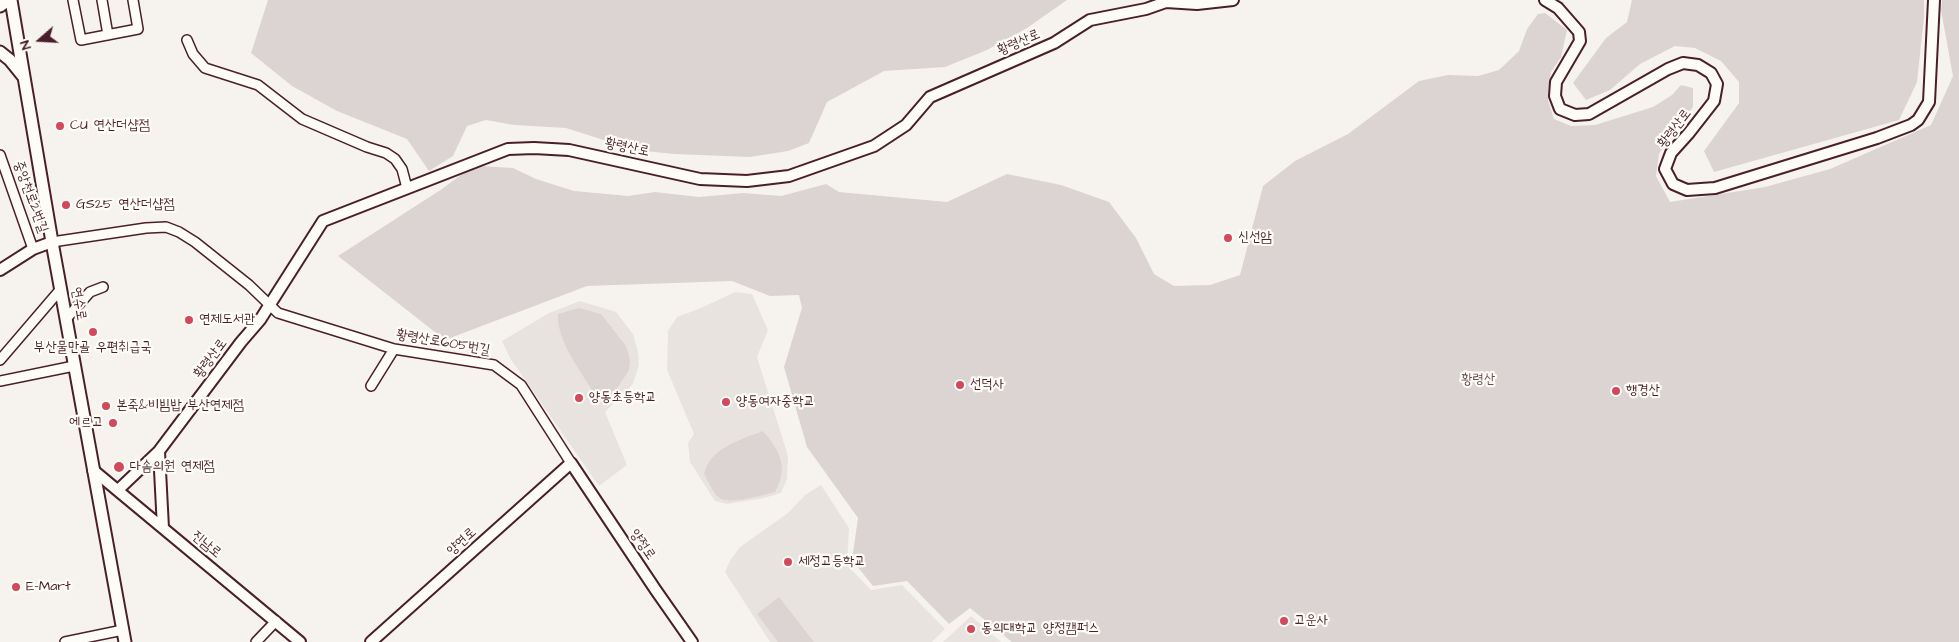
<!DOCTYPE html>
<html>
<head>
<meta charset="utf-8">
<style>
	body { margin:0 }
	#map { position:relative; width:1959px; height:642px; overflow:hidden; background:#f6f3ef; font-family:"Architects Daughter",sans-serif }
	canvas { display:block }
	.north { position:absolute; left:15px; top:15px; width:50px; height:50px; -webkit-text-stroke:4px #fdfcf7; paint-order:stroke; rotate:251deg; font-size:14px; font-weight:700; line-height:20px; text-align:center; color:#4a1f2b }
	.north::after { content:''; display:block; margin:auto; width:18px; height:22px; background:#4a1f2b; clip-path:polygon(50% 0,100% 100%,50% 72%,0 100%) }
</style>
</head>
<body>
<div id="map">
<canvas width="1959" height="642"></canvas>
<div class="north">N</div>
</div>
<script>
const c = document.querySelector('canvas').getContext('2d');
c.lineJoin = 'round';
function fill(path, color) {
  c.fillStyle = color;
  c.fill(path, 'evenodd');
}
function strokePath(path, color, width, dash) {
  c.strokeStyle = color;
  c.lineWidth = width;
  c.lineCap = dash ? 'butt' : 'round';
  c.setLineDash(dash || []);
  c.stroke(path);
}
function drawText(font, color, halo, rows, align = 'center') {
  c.font = font + ' "Architects Daughter","Poor Story",sans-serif';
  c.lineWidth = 4.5;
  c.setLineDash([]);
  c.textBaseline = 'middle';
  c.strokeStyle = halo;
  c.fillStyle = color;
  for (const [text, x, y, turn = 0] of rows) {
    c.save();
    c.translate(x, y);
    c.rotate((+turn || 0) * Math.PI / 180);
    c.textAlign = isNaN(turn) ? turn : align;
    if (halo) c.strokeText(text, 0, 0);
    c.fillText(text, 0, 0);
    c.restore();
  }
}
fill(new Path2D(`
	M735,292L752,294L768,330L757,357L788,456L787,479L781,493L764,498L727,504L715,501L690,462L688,443L694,434L667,370L668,331L677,317L701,308Z
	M580,301L616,312L633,334L638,352L639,365L633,384L605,412L627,465L599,486L510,358L502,341L549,313Z
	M821,485L849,528L847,565L871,590L902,585L945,629L932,642H770L725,572L731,559L740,547L788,513L805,495Z
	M971,616L1001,642H943Z`), '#e9e3e0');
fill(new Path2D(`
	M268,0H1067L1027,28L987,50L945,67L884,71L827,102L809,143L788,151L750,157L674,154L635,150L566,128L514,125L486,120L467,126L453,156L429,171L407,139L337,111L292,86L251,53Z
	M1632,0H1924V17L1917,82L1899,120L1714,172L1704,151L1739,103V82L1721,61L1695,48L1675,46L1640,64L1610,90L1586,100L1573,83L1606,38L1627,22Z
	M1942,0H1959V642H1012L970,608L949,624L907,581L873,586L852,560L858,518L807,447L784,367L802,308L799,295L770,296L732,281L587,286L445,340L338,256L442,189L462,174L481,166L513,168L536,179L574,191L628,196L655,192L699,197L743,193L781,196L826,184L839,192L947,202L1007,174L1061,185L1109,202L1136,238L1154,274L1174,286L1210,285L1240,275L1263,186L1295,161L1348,134L1419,81L1448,75L1478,76L1499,70L1519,51L1527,29L1538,14L1545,13L1567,30L1561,57L1551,72L1548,100L1554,119L1571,126L1595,125L1653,107L1672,95L1681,85L1693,88V107L1671,134L1659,154L1656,176L1670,202L1765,187L1830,169L1931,125L1953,76L1941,10Z
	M579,308L601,314L626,346L630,359L629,370L610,399L599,401C585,377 556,342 558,314Z
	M763,431C780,451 789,467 775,492C763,495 730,505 719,498C713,493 708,481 704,474C710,448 740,440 763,431Z
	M779,597L814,642H778L757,614Z`), '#dcd4d2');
const minor = new Path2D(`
	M73,0L81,40L138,29L133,0
	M102,0L108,35
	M187,40L193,54L205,68L258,85L302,119L367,147L386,153L395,159L402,169L407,188
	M0,155L33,249
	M52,242L146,228L166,227L179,232L195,242L249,285L278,313L394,349L494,365L521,385L571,463
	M66,319L90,292L103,287
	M0,360L60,290
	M0,381L74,366
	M371,386L394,349
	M65,642L123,630
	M256,642L276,621`);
const tertiary = new Path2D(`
	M1545,0L1558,8L1579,32L1580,41L1556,82L1555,96L1560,109L1575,115L1589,114L1668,69L1683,63L1698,65L1711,73L1717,84L1714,101L1689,133L1671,153L1665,169L1673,184L1687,190L1715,188L1877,138L1911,125L1918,120L1929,102L1934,0
	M0,270L33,249L52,242
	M159,451L163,528
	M93,470L300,642
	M118,490L159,451L241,342L260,320L323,221L508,149L534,148L569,150L700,179L747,181L789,176L874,146L906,125L930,97L1054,43L1090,20L1146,9L1166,2L1197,4L1233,0
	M371,642L571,463L655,589L692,642`);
const secondary = new Path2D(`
	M11,0L52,242L125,642
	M0,6L8,0
	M0,52L10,60L23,76`);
strokePath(minor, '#4a1f2b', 12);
strokePath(tertiary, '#4a1f2b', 14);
strokePath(secondary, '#4a1f2b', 15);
strokePath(minor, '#fdfcf7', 9);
strokePath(tertiary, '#fdfcf7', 10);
strokePath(secondary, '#fdfcf7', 11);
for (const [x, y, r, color] of [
	[60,126,5,"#d1495b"],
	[66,205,5,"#d1495b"],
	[1228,238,5,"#d1495b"],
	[189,320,5,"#d1495b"],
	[93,332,5,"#d1495b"],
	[960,385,5,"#d1495b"],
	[1616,391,5,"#d1495b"],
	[579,398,5,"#d1495b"],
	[726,402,5,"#d1495b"],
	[106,406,5,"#d1495b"],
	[113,423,5,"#d1495b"],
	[119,467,6,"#d1495b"],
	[788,562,5,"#d1495b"],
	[16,587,5,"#d1495b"],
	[1284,621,5,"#d1495b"],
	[971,629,5,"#d1495b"]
]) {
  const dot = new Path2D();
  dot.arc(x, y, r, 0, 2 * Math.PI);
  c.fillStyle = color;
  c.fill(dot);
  strokePath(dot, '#fdfcf7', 2);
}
drawText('14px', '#4a1f2b', '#fdfcf7', [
	["황령산로",1019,43,-23],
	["황령산로",1675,129,-52],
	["황령산로",627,148,12],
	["중앙천로2번길",30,197,70],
	["연수로",78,304,80],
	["황령산로605번길",443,343,10],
	["황령산로",211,359,-53],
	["양연로",462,542,-42],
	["진남로",206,545,40],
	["양정로",642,545,56]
]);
drawText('14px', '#4a1f2b', '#fdfcf7', [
	["CU 연산더샵점",70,126],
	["GS25 연산더샵점",76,205],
	["신선암",1238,238],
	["연제도서관",199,320],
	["부산물만골 우편취급국",93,348,"center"],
	["선덕사",970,385],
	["행경산",1626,391],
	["양동초등학교",589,398],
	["양동여자중학교",736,402],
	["본죽&비빔밥 부산연제점",116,406],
	["에르고",103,423,"right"],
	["다솜의원 연제점",130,467],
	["세정고등학교",798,562],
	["E-Mart",26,587],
	["고운사",1294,621],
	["동의대학교 양정캠퍼스",981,629]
], 'left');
drawText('14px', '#6e4c55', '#fdfcf7', [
	["황령산",1478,380]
]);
</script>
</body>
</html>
